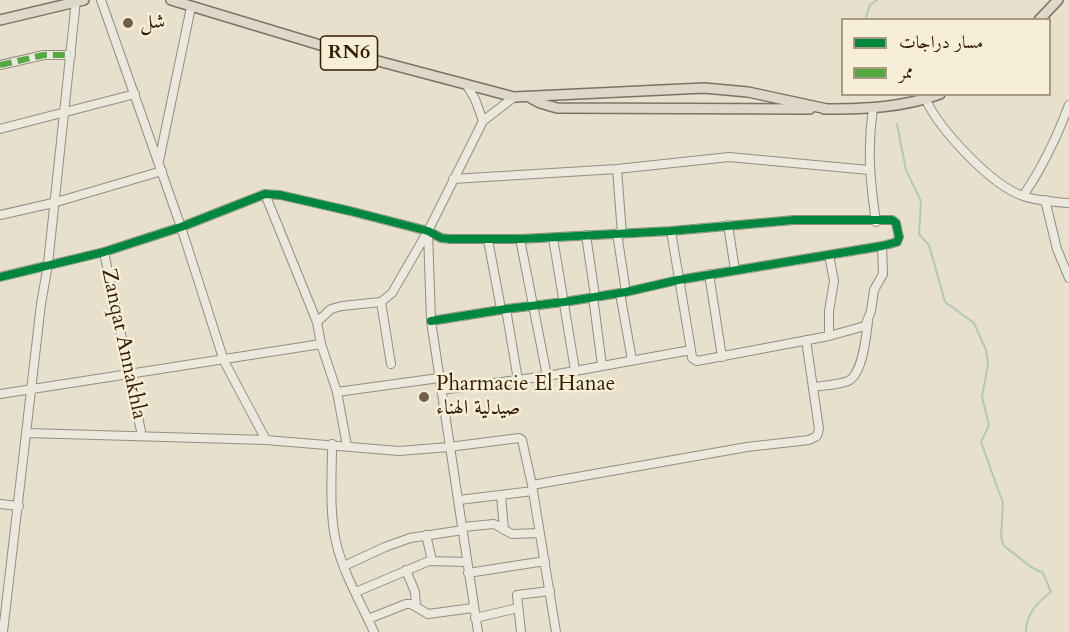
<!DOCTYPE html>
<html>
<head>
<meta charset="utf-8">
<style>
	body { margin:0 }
	#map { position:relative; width:1069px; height:632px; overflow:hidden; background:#e6e0cc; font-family:Cardo,Amiri,serif }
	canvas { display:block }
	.legend { position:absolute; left:841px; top:18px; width:210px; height:78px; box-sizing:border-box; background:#f6eed7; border:2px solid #a89981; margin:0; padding:8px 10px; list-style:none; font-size:18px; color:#341a00 }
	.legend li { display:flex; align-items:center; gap:12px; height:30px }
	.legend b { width:30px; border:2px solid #a89981 }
</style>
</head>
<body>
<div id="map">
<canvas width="1069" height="632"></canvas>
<ul class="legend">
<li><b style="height:8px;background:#00873e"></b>مسار دراجات</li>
<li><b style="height:8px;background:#54a940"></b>ممر</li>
</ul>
</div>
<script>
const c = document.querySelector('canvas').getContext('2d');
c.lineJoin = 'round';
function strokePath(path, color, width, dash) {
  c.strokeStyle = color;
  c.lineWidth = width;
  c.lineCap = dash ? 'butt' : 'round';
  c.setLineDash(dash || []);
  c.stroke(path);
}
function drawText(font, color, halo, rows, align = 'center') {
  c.font = font + ' Cardo,Amiri,serif';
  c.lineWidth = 5;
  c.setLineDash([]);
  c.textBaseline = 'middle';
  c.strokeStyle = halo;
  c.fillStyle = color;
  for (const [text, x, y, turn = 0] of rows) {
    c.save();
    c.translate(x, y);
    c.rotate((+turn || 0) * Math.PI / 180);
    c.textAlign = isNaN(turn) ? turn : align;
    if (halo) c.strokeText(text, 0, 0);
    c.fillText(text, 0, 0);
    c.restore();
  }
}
strokePath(new Path2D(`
	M865,20L870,5L877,0
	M897,124L906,170L921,201L919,234L929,245L945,302L974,323L986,350L988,364L982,397L989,425L981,442L1003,503L1001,536L1003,545L1031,567L1043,573L1051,592C1037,603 1026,613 1026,632`), '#b2c9ba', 2);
const minor = new Path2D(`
	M101,0L181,227L224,361L266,440
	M0,65L44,55H71
	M466,84L475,99L483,121
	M926,100C940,130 991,185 1023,196C1038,201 1054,202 1069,203
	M873,108C867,150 870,180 876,222
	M0,129L135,94
	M159,161L191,7
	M617,169L622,234
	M453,179L617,169L729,157L869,170
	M265,194L317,322
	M1023,196C1043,167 1057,137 1069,105
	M1045,200L1057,249L1069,278
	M0,215L53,203L162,171
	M728,225L735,270
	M671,231L691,350L692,358L697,361L829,336L865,326L871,311L874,290L883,274L882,246
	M428,232L431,321L478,632
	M617,233L626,292
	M586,235L595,296
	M553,238L575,370
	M520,239L547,376
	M488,240L501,309
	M104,252L142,436
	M829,255L834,281L829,311V336
	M709,274L722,357
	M0,277L104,252L181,227L265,194L280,195L350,211L428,231L441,238L450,239H520L671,231L794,220H892L896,223L899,237L897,242L882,246L678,280L626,292L564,302L506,309L431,321
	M620,293L632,360
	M593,297L602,365
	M381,302L391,364
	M506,309L518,380
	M321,344L337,392L347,446
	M814,387C824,385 838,385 848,381C863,374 866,336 868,322
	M441,390L547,376L691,350
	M337,392L439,378
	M0,394L321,344L317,322L331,309L342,306L381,302L392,293L428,231L483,121L514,97
	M28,433L266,440L399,451L449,447L519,438L522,440L532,485L556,632
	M332,444C332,476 329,511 336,542C343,573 361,603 374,632
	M532,485L747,447L809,440L817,436L819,429L806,340
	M501,495L504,530
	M459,500L533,491
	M0,504L19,506
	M463,527L494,524L512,534L540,533
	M426,535L432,560
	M344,566L385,547L410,538L463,530
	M406,570L415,592L416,606
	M468,573L545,561
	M356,592L429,561L467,562
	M475,618L518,608
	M368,619L406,604H411L428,614L473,608
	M3,632L41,304L48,264L76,0
	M521,632L517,595L550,591`);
const major = new Path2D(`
	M171,0L340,51L514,97L704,88L748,92L827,109
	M0,20L84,0
	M1039,20L1058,0
	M529,97L540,103L557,108L810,109
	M824,109C863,109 902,108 940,94`);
strokePath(minor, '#958e80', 10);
strokePath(major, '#7b7365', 12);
strokePath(minor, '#ebe8de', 8);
strokePath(major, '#ded8c9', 9);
strokePath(new Path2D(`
	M0,65L44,55H71`), '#54a940', 6, [12, 6]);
strokePath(new Path2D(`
	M0,277L104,252L181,227L265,194L280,195L350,211L428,231L441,238L450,239H520L671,231L794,220H892L896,223L899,237L897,242L882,246L678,280L626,292L564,302L506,309L431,321`), '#00873e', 8);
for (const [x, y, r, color] of [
	[128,23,6,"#725f47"],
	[424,397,6,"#725f47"]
]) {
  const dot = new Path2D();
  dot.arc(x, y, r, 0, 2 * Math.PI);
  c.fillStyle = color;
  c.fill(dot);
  strokePath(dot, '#f6eed7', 2);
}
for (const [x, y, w] of [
	[349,53,57]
]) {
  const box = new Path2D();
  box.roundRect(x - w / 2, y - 17, w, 34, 4.5);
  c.fillStyle = '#f6eed7';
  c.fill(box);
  strokePath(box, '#341a00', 1.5);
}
drawText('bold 20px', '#341a00', null, [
	["RN6",349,53]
]);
drawText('21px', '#341a00', '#f6eed7', [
	["شل",140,23],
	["Pharmacie El Hanae",436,385],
	["صيدلية الهناء",436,409]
], 'left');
drawText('21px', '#341a00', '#f6eed7', [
	["Zanqat Annakhla",123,344,78]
]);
</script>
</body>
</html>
